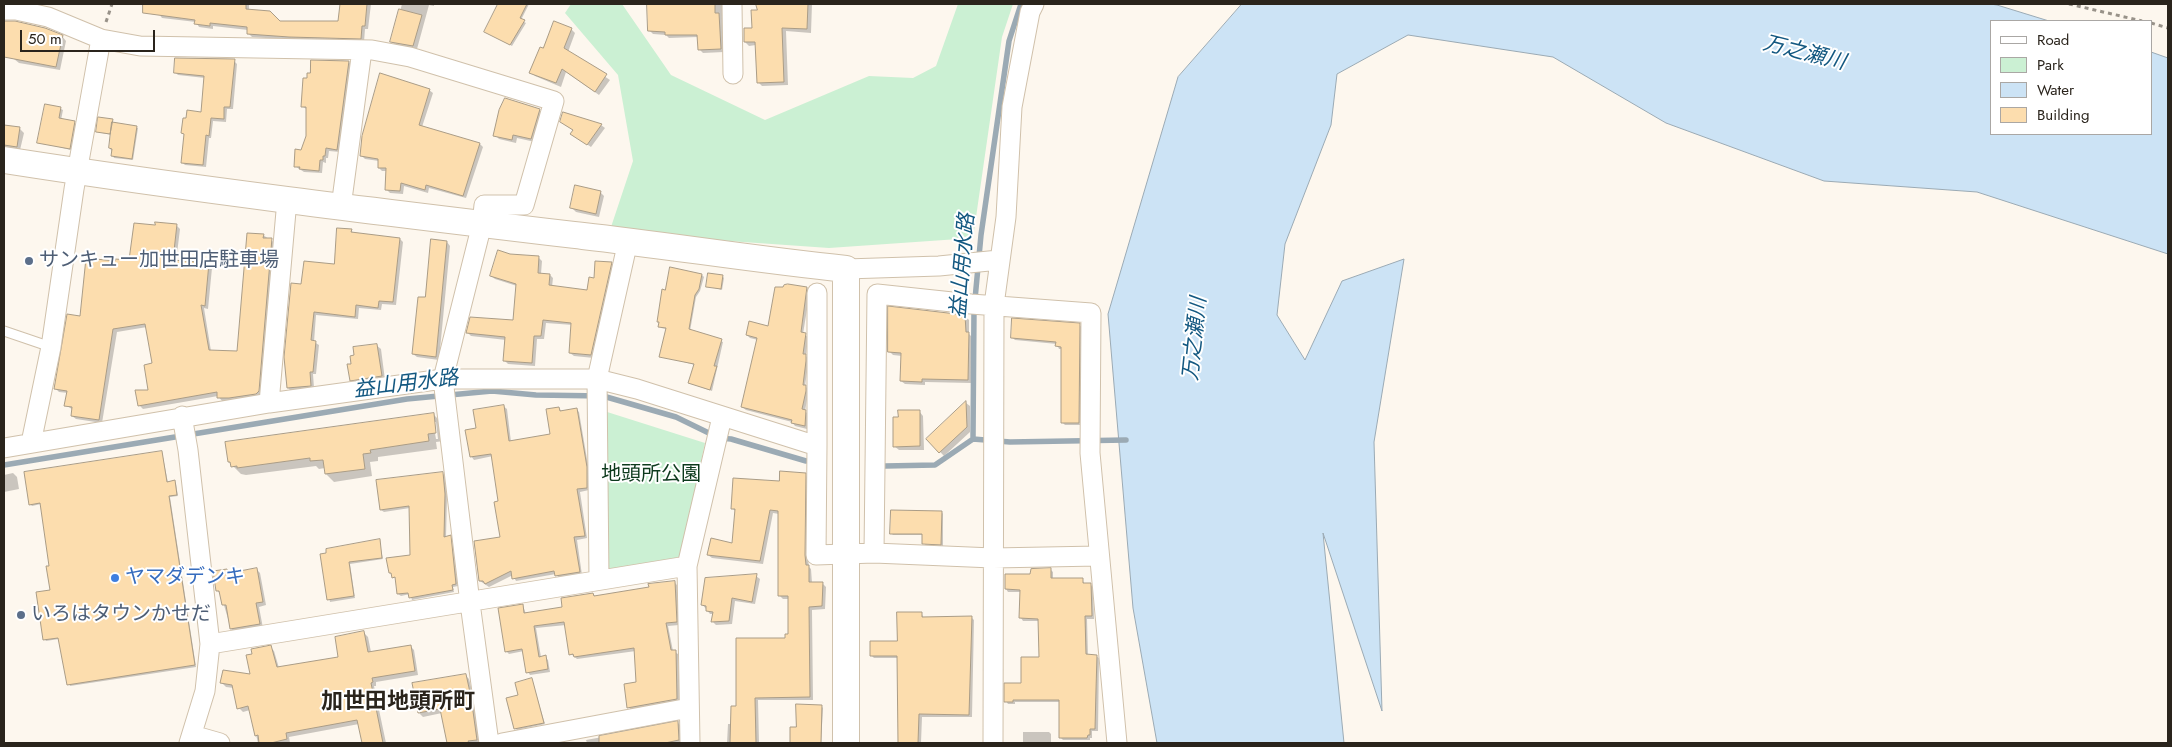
<!DOCTYPE html>
<html>
<head>
<meta charset="utf-8">
<style>
	body { margin:0 }
	#map { position:relative; width:2172px; height:747px; overflow:hidden; background:#fdf7ee; font-family:Jost,sans-serif }
	canvas { display:block }
	.frame { position:absolute; inset:0; border:5px solid #2a241c; pointer-events:none }
	.legend { position:absolute; left:1990px; top:20px; width:162px; height:115px; box-sizing:border-box; background:#fff; border:1px solid #aaa7a4; margin:0; padding:6px 9px; list-style:none; font-size:15px; color:#2a241c }
	.legend li { display:flex; align-items:center; gap:10px; height:25px }
	.legend b { width:25px; border:1px solid #aaa7a4 }
	.scale { position:absolute; left:20px; top:30px; width:135px; height:22px; box-sizing:border-box; border:2px solid #2a241c; border-top:0; padding-left:6px; font-size:15px; line-height:18px; white-space:nowrap; color:#2a241c; -webkit-text-stroke:4px #fff; paint-order:stroke }
</style>
</head>
<body>
<div id="map">
<canvas width="2172" height="747"></canvas>
<div class="frame"></div>
<ul class="legend">
<li><b style="height:6px;background:#fff"></b>Road</li>
<li><b style="height:14px;background:#cbf0d3"></b>Park</li>
<li><b style="height:14px;background:#cce3f5"></b>Water</li>
<li><b style="height:14px;background:#fcddae"></b>Building</li>
</ul>
<div class="scale">50 m</div>
</div>
<script>
const c = document.querySelector('canvas').getContext('2d');
c.lineJoin = 'round';
function fill(path, color) {
  c.fillStyle = color;
  c.fill(path, 'evenodd');
}
function strokePath(path, color, width, dash) {
  c.strokeStyle = color;
  c.lineWidth = width;
  c.lineCap = dash ? 'butt' : 'round';
  c.setLineDash(dash || []);
  c.stroke(path);
}
function drawText(font, color, halo, rows, align = 'center') {
  c.font = font + ' Jost,"Noto Sans JP",sans-serif';
  c.lineWidth = 4;
  c.setLineDash([]);
  c.textBaseline = 'middle';
  c.strokeStyle = halo;
  c.fillStyle = color;
  for (const [text, x, y, turn = 0] of rows) {
    c.save();
    c.translate(x, y);
    c.rotate((+turn || 0) * Math.PI / 180);
    c.textAlign = isNaN(turn) ? turn : align;
    if (halo) c.strokeText(text, 0, 0);
    c.fillText(text, 0, 0);
    c.restore();
  }
}
fill(new Path2D(`
	M571,4H622L671,75L765,120L869,76L913,78L936,66L958,4H1013L1002,37L973,238L829,248L686,238L611,227L633,161L618,75L565,13Z
	M604,411L705,443L680,557L611,570L604,566Z`), '#cbf0d3');
const water = new Path2D(`
	M1242,4H1990L1997,5L2049,21H1991V134H2151V52L2168,58V254L1977,192L1824,181L1666,123L1553,57L1408,35L1337,74L1331,125L1285,244L1277,315L1305,360L1342,281L1404,259L1374,442L1382,711L1323,533L1344,743H1157L1133,608L1108,314L1178,77Z`);
fill(water, '#cce3f5');
strokePath(water, '#9baab4', 1);
fill(new Path2D(`
	M160,4H249V10L279,22L340,23L341,4H371L368,29H365L364,42L293,40L252,37L248,33V30L213,26V29L199,27L196,22L162,18L159,14Z
	M402,4H434V6L429,5L417,49L395,45L392,42Z
	M499,4H529L521,20L526,23L512,46L486,32Z
	M648,4H722L724,52L703,53L699,49L698,37L669,38L666,35L653,34L649,30Z
	M758,4H812L811,33L786,31L788,85L762,86L758,82L756,45L749,46L745,42L753,29L758,11Z
	M4,21L44,29L62,36L66,41L60,70L19,63L14,59L16,51L4,48Z
	M571,29L575,33L568,52L610,80L599,95L566,72L561,87L535,76L531,72L544,50Z
	M234,61L237,64L233,109H227L226,122L213,121L211,138H209L206,167L185,165L182,162L185,135L183,133L202,113L205,78L178,75L175,72Z
	M349,62L352,65L340,152L329,151L328,158H326V163L323,162L322,173L304,172L295,166L307,136L308,110L303,107Z
	M429,90L433,93L422,127L480,144L483,147L466,198L429,188L428,193L404,186L403,194L390,193L386,189L387,171H382L379,168V161L365,159L362,156Z
	M46,106L61,109L63,110L61,120L76,124L71,150L39,142Z
	M539,110L543,114L535,142L517,138L516,143L499,139L495,135Z
	M563,113L601,125L605,128L591,147L576,137L574,131L561,122Z
	M112,120L114,124L138,128L133,160L114,158L110,148L112,135L97,132Z
	M4,126L19,128L24,133L20,150L4,147Z
	M600,192L604,196L599,217L576,212L572,208Z
	M176,225L180,229L176,262L208,265L212,268L208,309L204,308L211,351L238,353L263,235L275,243L262,395L233,402L222,401L218,396L143,409L139,405L150,392L153,364L147,327L117,332L102,423L76,419L72,416L73,410L66,405L68,393L59,392L55,388L81,318L116,263L130,261L156,227Z
	M351,230L354,234L400,239L403,242L396,305L382,304L381,310L359,308L358,319L316,315L314,342L319,345L316,374H313L314,388L291,391L288,388L302,286L335,265Z
	M447,242L450,246L439,360L417,357L413,354L426,298Z
	M510,255L539,258L542,261L541,274L550,275L553,278L552,287L588,291L595,279L611,263L615,267L594,358L574,356L570,353L573,325L546,323L544,339H537L535,366L508,364L504,360L506,340L471,336L468,333L514,321L517,286L495,279L491,276Z
	M702,275L704,277L700,291L696,297L690,331L723,342L712,391L689,383L695,365L661,356L667,329L661,328L658,321L666,291Z
	M722,276L724,278L722,290L708,286Z
	M807,288L810,291L803,334L808,337L806,356L808,359V365L805,386L808,389V394L805,411L808,414L807,429L795,426L792,422L746,410L742,407L758,340L750,338L747,335L769,327Z
	M965,316L969,320V334L972,337L971,383L925,382V385L905,384L901,381L902,356L893,355L889,351Z
	M1079,325L1082,327L1081,425H1065L1062,422V349H1059L1057,344L1015,340L1012,337Z
	M376,345L381,349L385,380L355,384L351,380L353,365Z
	M966,403L970,406V432L944,456L928,439Z
	M503,406L507,409L511,442L552,435L559,408L562,412L576,409L579,412L589,471V490L580,492L587,538L577,540L582,575L559,578L556,574L516,581L513,575L489,587L480,581L501,538L499,502L493,456L474,460L471,456L477,429Z
	M919,411L923,416L924,450H899L894,446Z
	M433,414L441,422L444,441L436,442L437,449L378,457V461L370,462L372,476L334,482L326,474L325,468L319,469L316,466L246,475L241,474L229,462ZM433,422H436L438,439H436Z
	M162,452L168,483L174,482L176,484L178,496L170,497L196,667L70,686L59,639L46,641L45,639L51,591V567L41,504L32,506L30,504Z
	M13,473L17,477L19,489L4,492V475Z
	M442,473L445,476L447,496L446,538L450,537L452,539L458,586L453,587L454,592L412,600L410,594L401,596L398,594L396,579L390,573L411,556L410,508L384,512L381,510Z
	M805,474L808,478V559L809,567L811,569L812,583H822L826,587L825,609L812,610L813,700H758L759,743H727L728,724H733L737,707L789,635V599H783L780,596L779,514L773,513L763,564L712,558L708,555L734,545L736,512L732,508L780,483Z
	M942,512L943,514V546L925,545L924,535H893L891,533Z
	M379,540L383,559L350,564L355,598L330,602L321,555Z
	M256,569L260,573L266,605L259,607L263,628L235,633L231,629L221,595L217,590L227,570L230,574Z
	M1050,569L1053,572V580H1082L1085,584H1090L1093,587L1094,619H1087L1088,656H1096L1099,658L1098,731H1092V738H1090V740H1063L1060,737V702H1015V704H1008L1006,701L1022,684L1040,659L1039,621H1023L1021,618V592H1008L1006,589L1032,575Z
	M756,576L760,579L755,604L735,601L732,624L716,625L713,622L714,614H710L702,604Z
	M674,582L677,585L679,625L668,626L673,651L678,654L680,701L631,710L629,707L637,683L636,651L577,659L571,654L566,625L536,628L541,657H545L548,660L550,672L530,675L528,672L524,651L509,654L506,651L523,606L526,614L563,608L593,594L596,597L650,588Z
	M921,613L924,618L971,617L974,620L972,717H922L921,743H900L898,658H874L871,655L899,642Z
	M364,633L368,637L371,652L410,646L414,650L418,675L376,682V686H374L386,743H363L359,724L289,737L290,743H258L250,710L243,712L239,708L234,688L226,687L222,683L251,676L270,647L274,651L279,668L339,658Z
	M465,675L469,679L475,702L481,743H449L442,713L423,717L419,713Z
	M532,680L545,724L517,730L516,729Z
	M821,706L823,708L821,743H791V728H797Z
	M678,723L681,726L682,743H587L586,740Z
	M1023,732H1049L1051,734V743H1023Z`), '#0003');
strokePath(new Path2D(`
	M973,439L974,310L981,235L1009,41L1021,4
	M973,439L1010,442L1126,440
	M4,465L407,399L492,391L536,395L603,396L676,417L719,438L731,439L806,461
	M885,466L935,465L973,439`), '#9baab4', 5.5);
const building = new Path2D(`
	M143,4H246V9L270,11L280,21H338L340,4H367L365,26H362L361,39L289,37L247,34V27L210,23V26L194,24L195,20L143,13Z
	M498,4H527L520,18L525,20L510,45L484,32Z
	M647,4H715V13H719L721,49L698,50L697,35H665V32L648,31Z
	M756,4H808L807,29L782,28L784,82L757,83L755,42H744V28H752L751,10H757Z
	M399,9L422,15L413,46L390,42Z
	M4,21H15L45,28L63,35L56,67L4,57Z
	M554,21L572,28L564,48L607,74L595,92L562,69L556,83L529,73L540,47L543,48Z
	M175,58L235,59L230,107H224V119L211,118L209,136L206,135L203,165L181,163L184,134L181,133L183,118H186L187,110L201,112L204,76L174,73Z
	M311,60L349,61L337,150L326,148L325,156H323V160H320L319,171L299,169L300,167H294L295,149L301,150L306,136V107H301L303,78H307V73H310Z
	M380,73L430,89L419,125L480,143L463,196L426,185L425,190L401,183L400,191L385,190L386,168H378V159L360,156L362,136Z
	M505,98L540,109L531,139L513,135L512,140L493,136L499,110Z
	M45,104L61,107L59,118L75,121L70,149L37,143Z
	M563,112L602,124L587,145L570,134L573,130L560,122Z
	M98,117L113,119L110,134L96,132Z
	M112,122L137,126L132,159L111,156L112,149L109,148Z
	M4,125L20,127L17,147L4,145Z
	M575,185L601,191L596,214L570,208Z
	M155,222L177,224L173,260L209,263L205,306L201,305L209,350L237,351L247,233L264,234L263,238H272L259,391L256,394L229,398H217V392L138,406L135,390H148L144,365L152,363L145,324L113,329L99,420L71,416L72,407L64,406L67,391L54,389L67,314L80,316L86,258L115,261V259L129,260L134,223L155,225Z
	M337,228L352,229L351,232L400,238L393,302L379,301L378,308L356,305L355,317L314,312L311,340L316,341L313,372H310L311,386L287,388L284,357L291,283L301,284L304,261L334,264Z
	M431,239L447,241L436,357L412,354L418,297H425Z
	M498,250L510,254L539,256L538,273L550,274L549,285L587,290L589,277L594,278L595,261L612,262L591,355L569,353L571,323L543,320L541,336H534L532,363L503,361L505,337L466,333L470,317L513,320L516,284L490,276Z
	M670,267L702,274L699,289L695,295L689,329L722,339L714,366H717L710,390L688,383L694,364L659,357L666,328L658,327L659,322H657L662,289L665,290Z
	M708,273L723,275L721,289L706,287Z
	M788,284L807,287L801,332L806,333L803,354H806V361L803,385H806V391L802,409L806,410L805,426L791,423L792,420L741,407L757,338L746,335L749,321L768,326L775,287H783L784,285Z
	M888,306L965,315L966,332H969L968,380L922,379V382L900,381L901,353L888,352Z
	M1012,318L1080,323L1079,423H1061V347L1055,346L1056,342L1011,338Z
	M377,344L382,376L350,381L347,364H351L350,356L354,355L353,347Z
	M966,401L967,427L939,453L926,439Z
	M504,405L509,441L550,434L546,409L559,407L560,411L577,408L587,467V488L577,489L585,536L574,537L580,572L555,576L554,571L512,579L511,571L485,584L483,581H479L474,541L500,537L494,502L498,501L491,454L470,457L465,430L476,428L473,410Z
	M898,410H920V446L893,447V417H898Z
	M434,413L436,433L428,434L429,441L370,450L371,453L363,454L365,469L325,474L323,460L310,461V458L237,468V466L231,467L230,462H228L225,442Z
	M162,451L167,482L175,480L177,495L169,496L195,665L67,685L58,638L43,640L36,592L50,590L46,566H49L40,503L29,505L24,472Z
	M780,471L806,473L805,555L806,565H809V582H823L822,606L809,607L810,697L755,698L756,743H730L731,706H736V638H785V634H788V596H778V511L770,510L760,561L707,555L711,538L732,543L735,509H731L733,478L779,481Z
	M443,472L445,494L444,537L451,535L456,584L452,585L453,590L409,598L408,593L397,594L395,577L392,578L391,573H389L386,558L410,555L409,506L380,510L376,480Z
	M891,510L942,511L941,545L922,544V534H890Z
	M380,539L382,558L349,562L354,596L327,600L320,554L326,553V549Z
	M257,568L263,602L256,603L260,624L230,629L226,605H222L219,591H216L213,571L227,569L228,573Z
	M1051,568V578H1083V583H1091L1092,616H1085L1086,654L1097,655L1096,690L1095,729H1090V735H1088L1087,738H1059V700H1013V702H1004V683H1021V657H1039L1038,619L1019,618L1020,590L1005,589V574H1030L1031,569Z
	M757,574L752,602L732,598L729,621L711,622L713,612L706,611V606L701,605L705,578Z
	M675,581L677,622L666,623L671,650H676L677,699L627,708L624,684L636,682L634,648L574,657L573,654L569,655L564,622L534,626L539,657L546,655L548,669L526,673L522,649L505,652L498,608L523,604L524,613L562,607L561,598L593,593L594,596L649,587L648,584Z
	M897,612H922V617L972,616L969,715L919,714L918,743H898L897,656H870V641H897Z
	M364,631L368,652L411,645L415,671L372,678L373,682L371,683L383,743H362L357,720L286,733L287,739L271,743H259L258,735L255,736L248,706L237,709L232,685L220,683L223,670L250,674L246,655L252,654L251,649L271,645L277,667L338,657L335,637Z
	M466,674L471,697L477,740L468,741L469,743H447L440,709L418,713L412,683Z
	M532,678L544,723L514,729L506,698L518,695L515,683Z
	M796,704L822,705L821,743H790V727H796Z
	M678,721L679,740L665,743H599V736Z`);
fill(building, '#fcddae');
strokePath(building, '#aa9c86', 1);
const lane = new Path2D(`
	M4,331L51,347`);
const street = new Path2D(`
	M732,4L733,74
	M4,10H16L48,17L101,39L140,46L372,50L410,57L554,101L524,205H484L482,224L443,379L470,603L489,743
	M341,207L362,50
	M846,269L939,266L999,260
	M269,403L287,200
	M182,416L188,450L210,644L205,691L189,743
	M31,443L51,347L74,189L101,39
	M817,446V293
	M4,448L269,403L443,379H597L637,389L817,446L816,555L874,553L877,294L971,304L1091,313L1090,453L1117,743
	M874,553L993,558L1098,556
	M599,579L597,379L628,241
	M210,644L687,566
	M192,735L220,743
	M502,743L689,708
	M690,743L687,566L722,417
	M993,743L994,305L1006,217L1012,107L1030,12L1034,4`);
const secondary = new Path2D(`
	M4,160C196,190 390,213 583,236C671,246 758,260 846,269V743`);
strokePath(lane, '#d0c1ab', 11);
strokePath(street, '#d0c1ab', 21);
strokePath(secondary, '#d0c1ab', 28);
strokePath(new Path2D(`
	M2069,4L2142,21
	M106,22L112,4
	M2151,23L2168,28`), '#989289', 3, [4, 4]);
strokePath(lane, '#fff', 9);
strokePath(street, '#fff', 19);
strokePath(secondary, '#fff', 26);
for (const [x, y, r, color] of [
	[29,261,5,"#5c6f8a"],
	[115,578,5,"#3f7fe0"],
	[21,615,5,"#5c6f8a"]
]) {
  const dot = new Path2D();
  dot.arc(x, y, r, 0, 2 * Math.PI);
  c.fillStyle = color;
  c.fill(dot);
  strokePath(dot, '#fff', 2);
}
drawText('20px', '#4e5e75', '#fff', [
	["サンキュー加世田店駐車場",39,261],
	["いろはタウンかせだ",31,615]
], 'left');
drawText('20px', '#0d3a1d', '#fff', [
	["地頭所公園",651,475]
]);
drawText('20px', '#366cbe', '#fff', [
	["ヤマダデンキ",125,578]
], 'left');
drawText('italic 21px', '#135881', '#fff', [
	["万之瀬川",1804,54,14],
	["益山用水路",964,266,-85],
	["万之瀬川",1196,339,-84],
	["益山用水路",406,385,-7]
]);
drawText('bold 22px', '#2a241c', '#fff', [
	["加世田地頭所町",398,703]
]);
</script>
</body>
</html>
